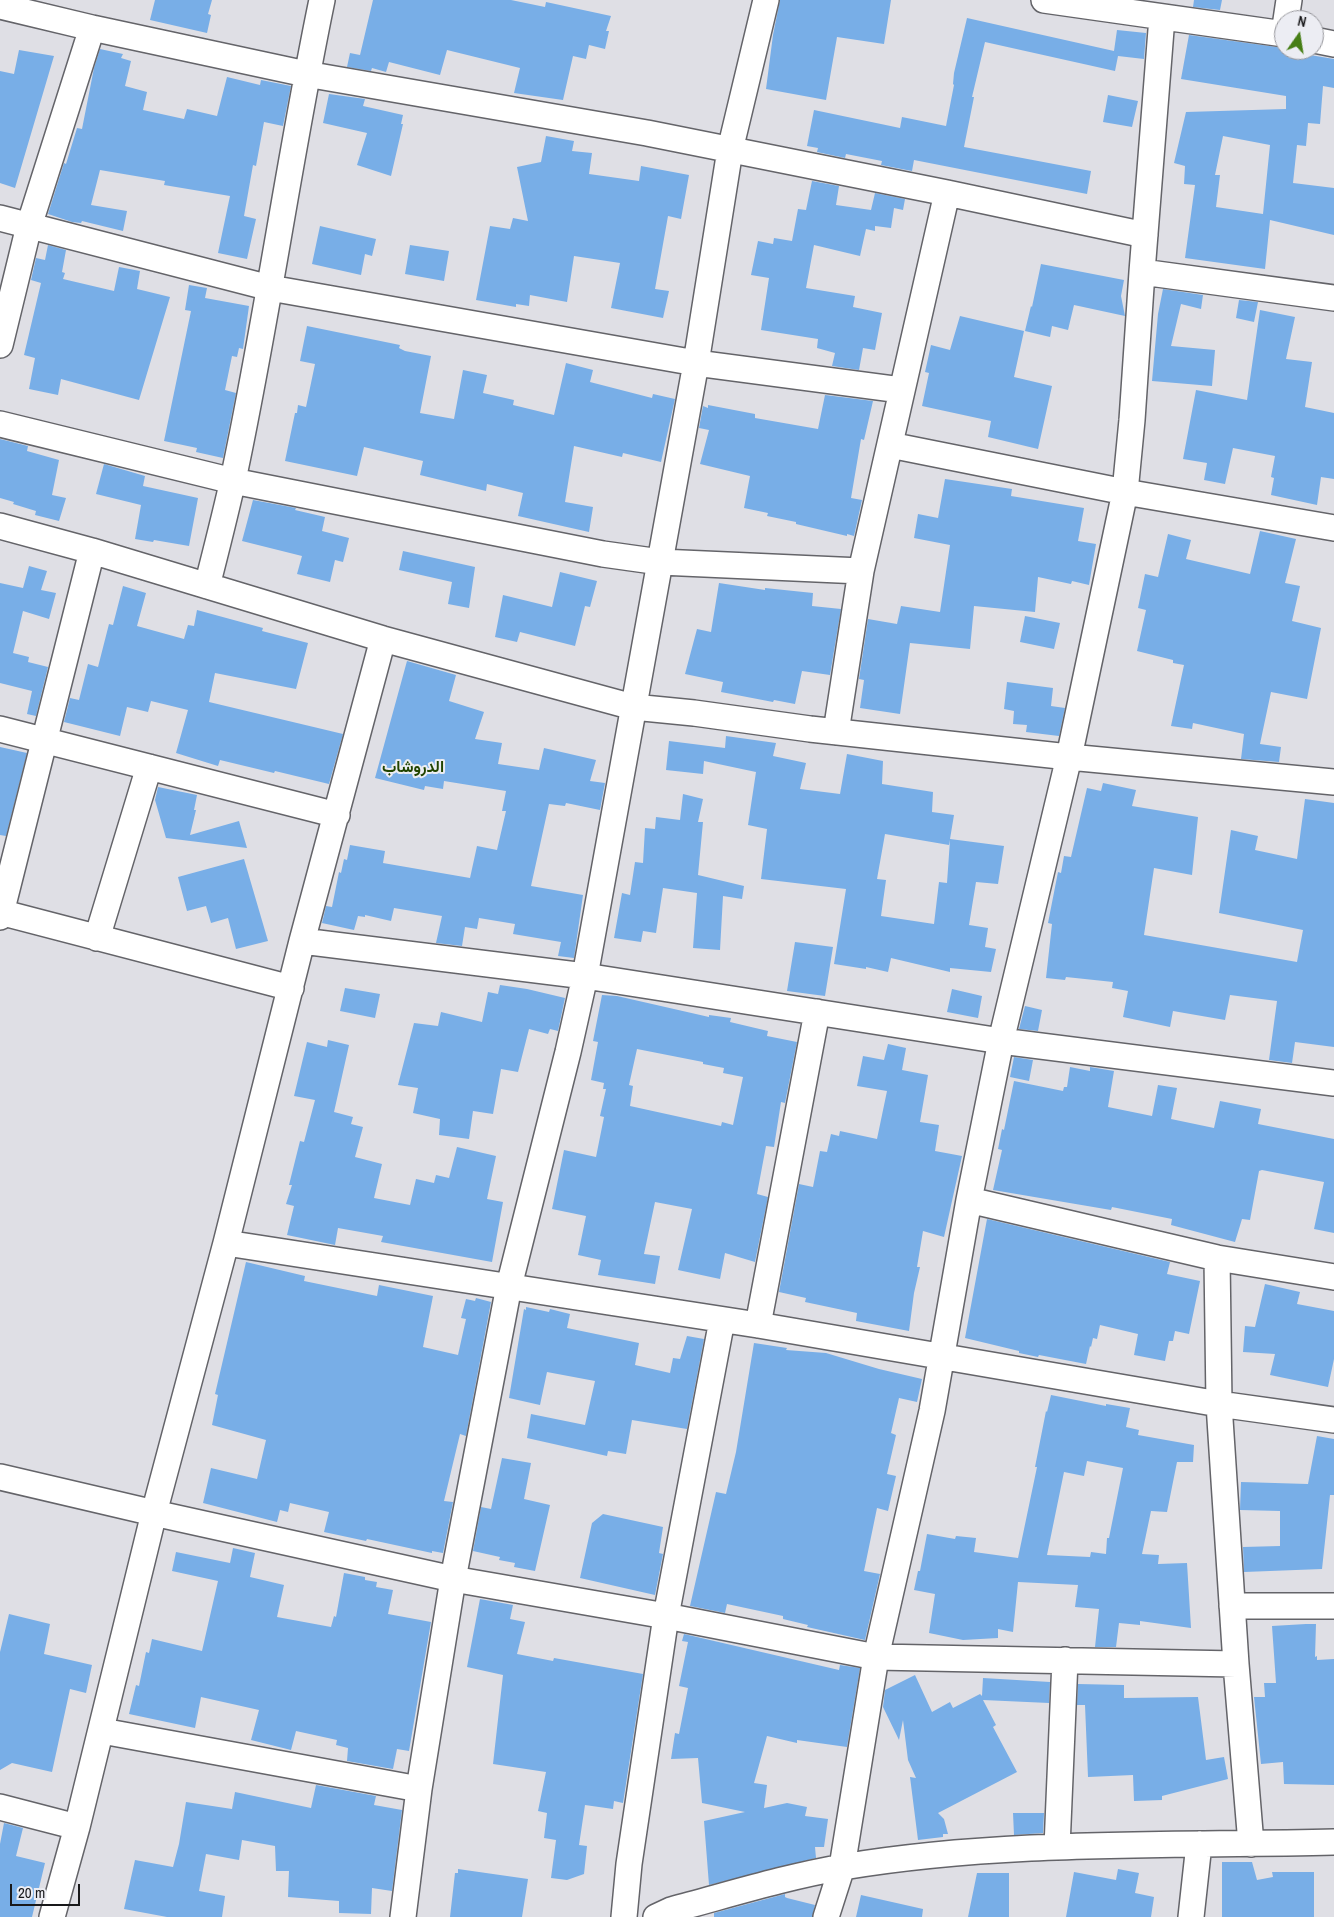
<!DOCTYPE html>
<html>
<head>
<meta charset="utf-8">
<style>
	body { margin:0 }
	#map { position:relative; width:1334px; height:1917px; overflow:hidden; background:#dfdfe5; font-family:"Archivo Narrow",sans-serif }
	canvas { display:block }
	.north { position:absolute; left:1274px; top:10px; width:50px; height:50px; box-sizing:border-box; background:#ecedf3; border:1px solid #98989d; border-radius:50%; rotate:13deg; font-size:14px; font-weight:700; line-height:20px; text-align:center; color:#19191b }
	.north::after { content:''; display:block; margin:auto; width:18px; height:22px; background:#467e15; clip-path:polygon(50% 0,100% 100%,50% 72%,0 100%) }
	.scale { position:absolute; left:10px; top:1884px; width:70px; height:22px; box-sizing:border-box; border:2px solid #19191b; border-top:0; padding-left:6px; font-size:15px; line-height:18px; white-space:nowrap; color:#19191b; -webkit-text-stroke:4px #ecedf3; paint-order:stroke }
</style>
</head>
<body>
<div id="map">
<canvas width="1334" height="1917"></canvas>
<div class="north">N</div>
<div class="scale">20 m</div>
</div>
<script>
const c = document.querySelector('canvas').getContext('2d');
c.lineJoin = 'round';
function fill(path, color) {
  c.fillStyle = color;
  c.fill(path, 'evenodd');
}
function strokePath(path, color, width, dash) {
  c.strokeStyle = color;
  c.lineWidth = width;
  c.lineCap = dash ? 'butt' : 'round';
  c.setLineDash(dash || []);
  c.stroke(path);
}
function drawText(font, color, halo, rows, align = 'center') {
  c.font = font + ' "Archivo Narrow",Vazirmatn,sans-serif';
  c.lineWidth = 4;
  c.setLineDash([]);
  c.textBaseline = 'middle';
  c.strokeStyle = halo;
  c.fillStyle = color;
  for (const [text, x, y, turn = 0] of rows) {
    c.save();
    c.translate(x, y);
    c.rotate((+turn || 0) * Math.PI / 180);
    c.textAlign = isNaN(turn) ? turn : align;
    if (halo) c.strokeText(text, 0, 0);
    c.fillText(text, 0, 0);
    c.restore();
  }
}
fill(new Path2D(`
	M155,0H212L208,14L211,15L207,33L150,20Z
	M373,0H511L545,7L546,2L611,16L606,31H609L605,49L589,45L586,59L573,56L563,100L514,93L520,68L447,50L440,75L389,62L386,72L372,68L371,71L347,67L350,53L360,55Z
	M780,0H891L884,44L837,37L826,100L766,89L773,35Z
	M1194,0H1222L1220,10L1193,7Z
	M967,18L1114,51L1117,30L1146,33L1144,59L1118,56L1115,71L985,42L972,97H974L964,147L1091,171L1087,194L914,160L912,171L881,165L882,161L846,154L845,158L817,152L818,148L807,146L814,110L900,128L902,117L946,126L954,85L953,84L954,73Z
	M1189,35L1284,48V50H1292V52L1334,59V88L1323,86L1320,124L1308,123L1306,146L1297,145L1293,183L1334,188V235L1270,220L1265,269L1185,258L1195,185L1184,184L1185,166L1174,163L1186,112L1286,109V96L1181,79ZM1223,136L1270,145L1263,214L1216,207L1220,175H1215Z
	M100,49L123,54L121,58L131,61L125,86L147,92L143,110L184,119L187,109L217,116L227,77L260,85L261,80L291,86L283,126L264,122L256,166L253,165L244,216L256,219L247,259L218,253L230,196L164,185L165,181L100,170L91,205L127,211L123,231L82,221L81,223L72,222L48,214L64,163L66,164L77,128L82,129L94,68Z
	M19,50L54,56L15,188L0,183V71L14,74Z
	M329,94L365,99L363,106L403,115L401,124H403L391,176L357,165L367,133L323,123Z
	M1108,95L1138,101L1132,127L1103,122Z
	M546,136L574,141L572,151L592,153L589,174L639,181L641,166L689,175L681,219L668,216L655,289L669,291L663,318L611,308L620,263L574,256L567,302L530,295L529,306L516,304V307L476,300L490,226L510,229L513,218L528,221L517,167L541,162Z
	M812,181L839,186L836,205L871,210L875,193L905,199L903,210L894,208L891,228L875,226V231L866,229L860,256L814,245L806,288L855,296L853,307L882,313L875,350L863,348L859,370L832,366L835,353L817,348L818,339L761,330L769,278L751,275L758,241L773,244L774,238L792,241L798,209L806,210Z
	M320,226L376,239L372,256L365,254L361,275L312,264Z
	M48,245L66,250L62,272L65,273L63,279L114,291L119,267L140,271L137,289L170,297L139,400L61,379L58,395L29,389L35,358L24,355L41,283L31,280L36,258L45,260Z
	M410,245L449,251L444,281L405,274Z
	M1041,264L1124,280L1121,296L1125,316L1074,305L1068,330L1052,326L1050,337L1025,331L1031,306L1032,307Z
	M189,285L207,288L205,298L249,306L243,349L239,348L237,357L232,356L225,390L236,393L223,458L196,452L197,448L164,441L191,311L185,310Z
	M1163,289L1203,295L1201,309L1181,304L1171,346L1215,350L1212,386L1152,381L1158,314Z
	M1239,300L1258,302L1254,322L1236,318Z
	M1260,310L1295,317L1286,359L1312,362L1305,407L1334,413V479L1321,477L1317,505L1271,495L1274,478L1271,477L1275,456L1233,448L1225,484L1204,480L1207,463L1183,459L1196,390L1247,400Z
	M960,316L1024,331L1014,377L1052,386L1038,449L988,437L991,421L922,406L929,373L925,372L931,345L950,350Z
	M307,326L400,345L399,348L405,351L431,356L420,413L454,419L463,370L487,375L483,393L514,400L513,405L554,415L566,363L593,370L590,382L652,398L653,394L675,399L661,462L623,453L622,457L574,446L565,502L593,507L589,532L518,516L523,493L487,484L486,491L420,475L423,461L364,447L357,476L285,461L295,413H297L298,405L306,407L315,364L300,361Z
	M825,395L873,401L864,440L861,439L851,498L862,500L854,536L847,534V536L796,524V522L767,516L768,513L744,508L750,476L700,464L709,430L699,428L703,406L708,408V405L755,414V418L818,429Z
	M0,439L28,446L27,451L59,460L52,495L66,498L59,521L35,515L36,511L13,504L14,502L0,498Z
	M104,464L145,476L143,486L198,498L189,546L154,540L153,542L135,539L141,505L96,494Z
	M945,479L1012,489L1011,496L1084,508L1078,541L1096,544L1089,585L1072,581L1071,584L1038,577L1035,612L974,606L970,649L910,643L900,714L860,708L864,680L859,679L868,619L897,624L901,606L940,612L950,545L914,538L918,514L938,518Z
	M253,500L296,508L295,510L325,517L322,531L349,538L343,562L335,560L330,582L297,574L302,556L242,541Z
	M1260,531L1296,539L1285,583L1300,586L1292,621L1321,628L1307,699L1271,692L1260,744L1281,747L1279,762L1241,759L1244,734L1193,723L1192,729L1171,726L1184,665L1173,663V660L1137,651L1146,610L1138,608L1145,574L1158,577L1168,534L1191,540L1186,559L1250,574Z
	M403,551L475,567L469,608L448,604L452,582L399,570Z
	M29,566L47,571L41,590L56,593L49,619L23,611L13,653L29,657L28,662L48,667L36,716L27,714L32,691L0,683V583L23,588Z
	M560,572L597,581L590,607L585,606L575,646L520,632L517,642L495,637L503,595L552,607Z
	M719,583L765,590V588L813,593L812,606L841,609L830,675L802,671L795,704L774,700L773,702L721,692L723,682L685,674L697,629L711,632Z
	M123,586L146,593L137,626L184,639L188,625L194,626L197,610L263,628L262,631L308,643L296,689L215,673L209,702L343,734L329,784L275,771L274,773L220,760L218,766L176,753L188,710L151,701L148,712L127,707L120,736L64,722L70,698L79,700L88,664L98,667L109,624L113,625Z
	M1025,616L1060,623L1054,649L1020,642Z
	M407,661L456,675L449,701L484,712L475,739L502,743L498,764L539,770L544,748L596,760L590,781L605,783L600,810L566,803L565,806L549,804L531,886L583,895L574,958L558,956L561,942L513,934L515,924L479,918L477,929L465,927L462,946L436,943L442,916L394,908L391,921L365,915V917L358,916L354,930L322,923L326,906L332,907L339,872L341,873L344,859L347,860L350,845L385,851L383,863L470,878L477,846L497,850L506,811H502L506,791L444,781L443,789L425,786L424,790L375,778Z
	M1007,682L1053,688L1051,706L1065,708L1059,736L1026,732L1027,725L1013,724L1014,711L1004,709Z
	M726,736L776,743L773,756L806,763L800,789L840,794L847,754L883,761L882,784L933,792L932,812L954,815L950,839L1004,846L998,884L976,882L969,925L988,928L985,947L996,949L991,972L950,968V972L891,958L888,972L866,967V969L834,964L846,889L761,879L767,829L748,825L756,772L704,761L703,774L666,770L669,741L725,748ZM885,834L949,845L950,840L947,883L939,882L934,924L881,916L886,880L877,879Z
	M0,747L27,753L6,836L0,835Z
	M1103,783L1136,790L1132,806L1198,817L1192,875L1154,868L1144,935L1297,962L1303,930L1219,913L1231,830L1258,836L1255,850L1297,859L1305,799L1334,803V1047L1295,1042L1292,1063L1269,1060L1277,1001L1230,995L1225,1020L1173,1011L1170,1027L1123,1017L1128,991L1112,988L1113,982L1066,977L1065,980L1046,978L1052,924L1048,923L1058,872L1061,873L1064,856L1071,857L1087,788L1101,791Z
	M158,787L197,795L194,810H196L190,835L239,821L247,848L166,838L155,800Z
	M683,794L703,799L698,822H703L698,875L744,886L742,899L723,896L720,950L693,948L697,893L663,888L656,933L643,931L641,942L614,938L622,893L630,895L635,862L643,863L645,828L655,829L656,817L680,820Z
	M244,859L268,941L236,949L228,918L211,923L206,906L187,911L178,877Z
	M795,942L833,947L825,996L787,991Z
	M500,985L527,989L565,998L558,1031L550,1029L548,1034L529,1029L518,1072L501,1069L493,1114L473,1111L469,1139L439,1135L440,1119L413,1113L418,1088L398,1085L414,1023L438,1026L441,1012L482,1022L488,992L498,994Z
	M345,988L380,994L375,1018L340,1011Z
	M952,989L982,996L978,1018L947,1012Z
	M602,995L617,996L709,1017V1015L731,1018L730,1022L768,1031L767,1036L797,1042L785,1103L781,1102L774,1147L766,1146L757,1194L768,1197L755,1262L725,1253L720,1279L678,1270L692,1209L655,1202L644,1254L660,1256L655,1284L598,1275L601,1260L578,1255L586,1216L552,1209L564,1150L596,1157L604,1117L600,1116L606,1089H603L604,1083L591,1080L598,1042L593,1041ZM637,1049L703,1062V1064L724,1068L723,1073L743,1077L733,1125L722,1122L721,1126L630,1106L633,1086L629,1085Z
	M1025,1006L1042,1010L1038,1031L1019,1029Z
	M328,1040L349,1045L334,1112L353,1117L351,1124L363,1127L355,1157L382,1164L374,1198L410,1205L416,1179L434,1183L436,1175L449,1178L457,1147L496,1156L487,1199L503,1202L492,1262L381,1242L383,1236L338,1228L335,1245L287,1235L294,1206L286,1204L292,1185H289L300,1141L304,1142L315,1100L294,1096L307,1042L327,1047Z
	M888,1044L906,1048L902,1070L928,1075L920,1122L939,1125L935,1151L962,1156L944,1237L923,1231L917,1267H920L914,1293L909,1331L856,1321L857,1313L805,1302L806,1298L779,1292L799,1184L813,1187L820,1151L827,1152L831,1134L839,1136L840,1131L877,1139L887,1091L857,1086L863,1056L884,1060Z
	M1014,1057L1033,1060L1029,1081L1010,1077Z
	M1070,1067L1090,1071V1067L1114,1071L1108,1107L1152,1116L1158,1085L1177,1088L1171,1119L1214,1128L1220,1101L1261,1109L1258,1124L1334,1139V1233L1314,1229L1324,1182L1262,1170L1259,1171L1250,1220L1242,1219L1235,1242L1171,1225L1172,1219L1112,1207L1111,1210L993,1190L1002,1150L998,1149L1002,1129L1004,1130L1014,1081L1063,1091L1064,1087H1067Z
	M987,1219L1170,1262L1167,1274L1200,1281L1189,1334L1175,1331L1173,1341H1169L1165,1361L1134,1355L1138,1334L1100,1325L1097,1339L1093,1338L1091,1347L1090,1346L1086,1364L1039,1355L1038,1357L1019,1353V1351L965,1338Z
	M246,1262L305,1276L304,1281L377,1296L379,1285L433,1296L423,1347L458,1355L466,1319L461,1318L466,1299L475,1301L476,1298L491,1302L466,1436L460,1434L444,1501L453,1502L443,1553L432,1551V1553L367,1539L366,1541L324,1532L329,1512L290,1503L288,1512L280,1510L277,1522L203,1503L211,1468L257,1479L266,1440L212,1425L218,1395L215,1394Z
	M1265,1284L1300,1292L1297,1304L1334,1311V1359L1328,1387L1270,1375L1275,1354L1243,1352L1245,1326L1255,1327Z
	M526,1307L549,1312L550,1309L570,1314L567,1328L639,1343L635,1365L670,1373L673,1358L680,1359L687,1336L704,1339L687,1429L632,1420L626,1454L608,1451L607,1456L527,1438L531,1414L585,1425L595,1381L547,1372L540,1405L509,1398L524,1309L526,1310Z
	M754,1343L787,1348L786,1350L826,1353L879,1369L922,1379L917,1402L899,1398L891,1433L896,1435L887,1474L896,1476L888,1511L877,1508L864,1571L880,1574L865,1640L807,1627L808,1625L783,1619V1616L727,1604L725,1613L690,1606L716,1492L726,1494L736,1452Z
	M1051,1395L1106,1406V1404L1130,1408L1126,1427L1139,1430L1138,1435L1194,1445L1193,1462H1177L1167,1512L1151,1511L1142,1554L1159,1555L1158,1564L1187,1563L1191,1628L1140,1621V1625L1119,1623L1116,1647H1095L1099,1609L1075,1607L1078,1585L1018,1582L1013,1632L998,1629V1638L963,1640L929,1633L935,1594L914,1590L918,1571H920L927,1534L955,1539L956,1536L976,1538L974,1552L1018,1558L1037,1467H1035L1046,1411L1047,1412ZM1087,1461L1123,1468L1109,1538H1107L1106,1554L1091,1552L1090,1557L1047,1555L1064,1472L1084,1476Z
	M1317,1436L1334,1439V1495H1330L1322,1569L1244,1572L1243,1547L1280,1546V1511L1240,1510L1241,1482L1308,1484Z
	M502,1458L531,1463L524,1499L550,1505L535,1571L514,1567L515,1563L499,1560L500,1557L473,1551L481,1507L491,1509Z
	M603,1514L663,1527L659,1553L663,1554L655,1595L580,1578L592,1523Z
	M233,1548L255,1553L250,1577L284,1585L277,1617L331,1627L334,1616L336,1617L344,1573L365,1577V1580L377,1582L376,1587L393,1590L388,1614L431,1622L409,1751L397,1749L393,1769L347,1761L348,1748L336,1745L337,1740L296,1731L291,1750L251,1740L259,1710L201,1697L195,1728L129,1714L136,1685L139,1686L146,1652L149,1653L152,1639L202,1651L218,1581L172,1571L176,1552L230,1563Z
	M480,1599L513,1605L510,1619L525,1622L517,1654L553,1661L554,1658L643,1674L623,1803L614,1801L613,1809L585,1805L579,1845L587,1846L584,1874L567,1880L551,1878L556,1840L544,1838L547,1813L538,1811L546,1772L493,1764L503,1675L467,1667Z
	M9,1614L50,1624L44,1654L92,1665L86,1693L70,1689L52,1772L12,1763L0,1770V1652Z
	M1306,1624H1316L1315,1657L1317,1656V1660L1334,1659V1785L1284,1784L1283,1762L1261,1764L1254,1697H1265L1264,1683H1276L1272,1626Z
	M684,1634L839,1670L840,1665L860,1668L847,1747L797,1740V1743L767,1736L754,1783L767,1785L764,1808L787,1803L807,1807L805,1816L828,1819L824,1847H815L816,1858L709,1885L704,1821L745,1812L702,1803L698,1758L671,1759L675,1733L679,1734L688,1688L679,1686L688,1642L682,1641Z
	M915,1675L932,1712L950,1702L953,1708L980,1694L982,1696L983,1678L1050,1682L1049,1703L983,1700L996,1725L993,1727L1017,1772L938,1813L944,1819L948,1834H943V1837L918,1840L910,1777L916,1778L908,1760L903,1720L899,1740L883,1707L885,1690Z
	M1078,1684L1124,1685V1698L1198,1697L1206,1760L1224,1757L1228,1779L1162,1796V1800L1134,1801L1133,1775L1088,1777L1085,1705H1077Z
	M316,1785L376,1796L374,1805L402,1810L392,1891L372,1888L371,1914L339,1913V1901L288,1897L289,1871H276L275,1846L242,1840L239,1860L206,1854L199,1891L225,1896L222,1917H167L124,1909L135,1860L173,1867L179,1844L186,1802L232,1809L235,1792L311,1808Z
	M1013,1813H1044L1043,1833L1014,1835Z
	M4,1823L23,1828L16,1856L45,1863L32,1917H0V1844Z
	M1222,1862H1252L1257,1880L1273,1877L1272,1872H1314V1917H1222Z
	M458,1869L528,1879L522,1917H450L455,1873H458Z
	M1118,1869L1139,1873L1135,1893L1154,1897L1151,1917H1066L1074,1872L1116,1880Z
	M977,1873H1009V1917H968Z
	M785,1894V1897L787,1898L815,1905L812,1917H714V1913Z
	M861,1895L923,1909L922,1917H856Z`), '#78aee7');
const street = new Path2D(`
	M1044,0L1284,34
	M0,6L92,28L306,74L647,133L947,193L1145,235
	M1286,20L1289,0
	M1314,40L1334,44
	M0,218L270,288L696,363L901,390
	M1142,272L1334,298
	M0,345L29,226L92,28
	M0,424L233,481L603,554L660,562L861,571
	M890,445L1125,492L1334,528
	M0,526L92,551L383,639L633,707L694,713L810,729L1069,757L1334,782
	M207,586C216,551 225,515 233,480C267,321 289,159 322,0
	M0,729L337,815
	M836,732L861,571L947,193
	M0,912L291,988
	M0,917L92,551
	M97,938L149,767
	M302,941L585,976L1001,1041L1334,1083
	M969,1200L1217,1258L1334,1277
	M226,1243L758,1325L1219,1404L1334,1420
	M1217,1258L1219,1404L1236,1664L1251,1844
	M758,1325L817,1012
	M0,1477L154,1513L453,1579L666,1616L876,1657L1236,1664
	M1232,1606H1334
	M102,1731L419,1789
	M0,1807L77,1827
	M1057,1847L1065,1660
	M52,1917L77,1827L154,1513L226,1243L302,941L383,639
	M403,1917L419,1789L453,1579L509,1286L568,1052L585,976L696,363L730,150L766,0
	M624,1917L629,1864L666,1616L722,1320
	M656,1917L671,1910C728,1895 785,1877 843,1867C1005,1840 1171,1846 1334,1842
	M826,1917L842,1867L876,1657L932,1411L969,1200L1001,1041L1069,757L1125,492L1132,420L1142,272L1162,17
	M1191,1917L1199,1844`);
strokePath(street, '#646469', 28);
strokePath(street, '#fff', 25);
drawText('bold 16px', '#214400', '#ecedf3', [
	["الدروشاب",413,768]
]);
</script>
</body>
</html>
